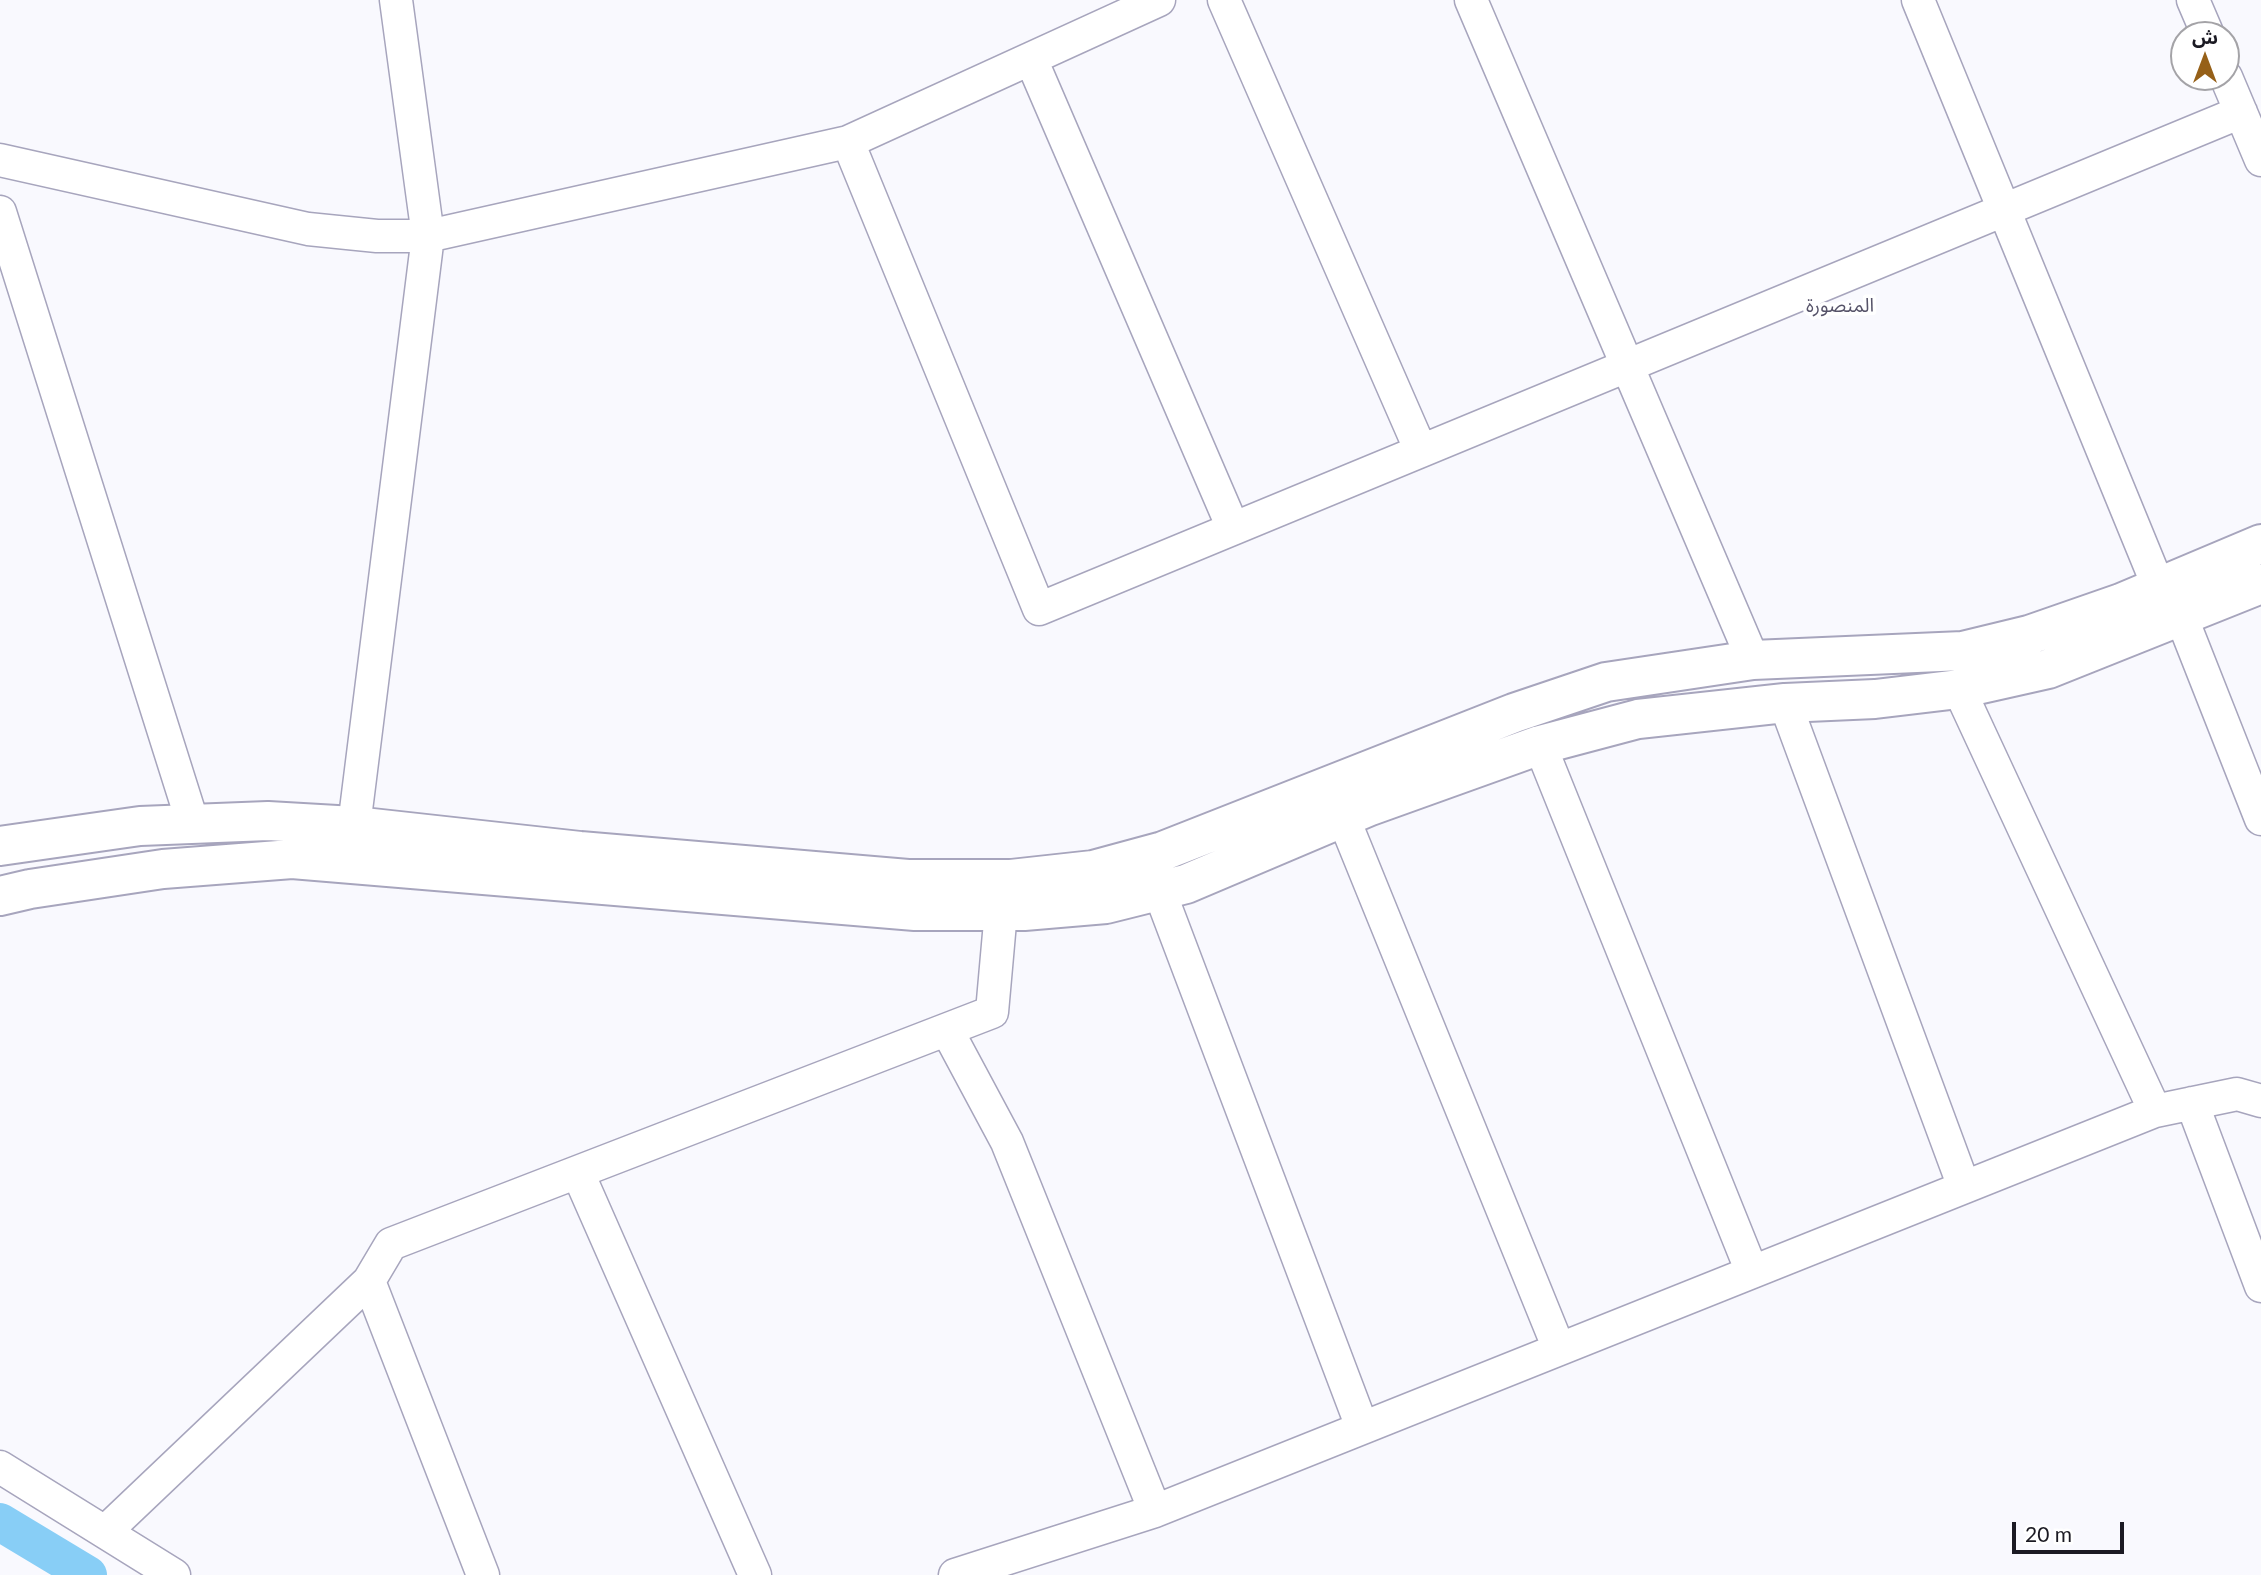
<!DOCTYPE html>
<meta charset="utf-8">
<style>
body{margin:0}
#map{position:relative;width:2261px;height:1575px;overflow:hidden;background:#f9f9fe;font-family:Lato,"Noto Sans Arabic",sans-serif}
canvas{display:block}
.north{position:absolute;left:2170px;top:21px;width:70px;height:70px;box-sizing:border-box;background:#fff;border:2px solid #a4a3a7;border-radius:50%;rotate:0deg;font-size:19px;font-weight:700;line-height:28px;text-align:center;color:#1b1a23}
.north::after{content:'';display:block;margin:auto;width:24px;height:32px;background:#966018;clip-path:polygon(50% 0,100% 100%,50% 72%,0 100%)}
.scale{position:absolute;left:2012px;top:1522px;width:112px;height:32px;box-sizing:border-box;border:4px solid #1b1a23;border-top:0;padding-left:9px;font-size:21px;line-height:24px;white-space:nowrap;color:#1b1a23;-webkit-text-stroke:5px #fff;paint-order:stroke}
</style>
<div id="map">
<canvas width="2261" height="1575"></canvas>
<div class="north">ش</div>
<div class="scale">20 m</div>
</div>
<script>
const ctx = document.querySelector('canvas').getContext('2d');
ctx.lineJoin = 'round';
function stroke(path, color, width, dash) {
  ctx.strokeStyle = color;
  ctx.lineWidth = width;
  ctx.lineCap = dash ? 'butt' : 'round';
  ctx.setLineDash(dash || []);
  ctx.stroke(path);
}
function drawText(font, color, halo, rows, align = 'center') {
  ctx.font = font + ' Lato,"Noto Sans Arabic",sans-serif';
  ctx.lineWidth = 7;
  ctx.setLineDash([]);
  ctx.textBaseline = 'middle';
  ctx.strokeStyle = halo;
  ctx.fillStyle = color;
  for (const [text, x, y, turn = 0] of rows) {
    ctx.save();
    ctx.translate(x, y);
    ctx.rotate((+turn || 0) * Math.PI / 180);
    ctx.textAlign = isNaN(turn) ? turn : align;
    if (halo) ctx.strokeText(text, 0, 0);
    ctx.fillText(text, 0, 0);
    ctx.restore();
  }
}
stroke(new Path2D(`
 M0 1522 88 1575`), '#88cef6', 38);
const street = new Path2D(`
 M396 0 428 236 848 142 1159 0
 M1224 0 1421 451
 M1471 0 1753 660
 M1918 0 2159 588
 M2193 0 2208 35
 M1031 59 1233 528
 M2226 77 2261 160
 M848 142 1039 609 2241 112
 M0 160 308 229 377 236H428L354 826
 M0 212 193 824
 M2181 616 2261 819
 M1959 689 2155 1111
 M1785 703 1964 1187
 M1540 745 1752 1272
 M1343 817 1559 1349
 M1159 890 1362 1427
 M947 1030 1007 1142 1155 1511 2155 1111 2237 1094 2261 1101
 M2192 1103 2261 1286
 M578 1173 755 1575
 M0 1467 174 1575
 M106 1531 369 1281
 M483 1575 369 1281 391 1244 992 1012 1001 911
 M955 1575 1155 1511`);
const secondary = new Path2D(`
 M0 846 140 826 268 821 354 826 580 851 908 879H1011L1093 870 1163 851 1514 713 1606 682 1753 660 1963 651 2029 635 2121 603 2261 544
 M0 896 30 889 163 869 292 859 915 911H1024L1106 904 1186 884 1370 806 1540 745 1638 719 1785 703 1875 699 1959 689 2048 669 2261 584`);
stroke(street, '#a7a5bd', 35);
stroke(secondary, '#a7a5bd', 42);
stroke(street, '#fff', 32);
stroke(secondary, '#fff', 38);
drawText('19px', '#565369', '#fff', [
 ["المنصورة",1840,306]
]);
</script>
